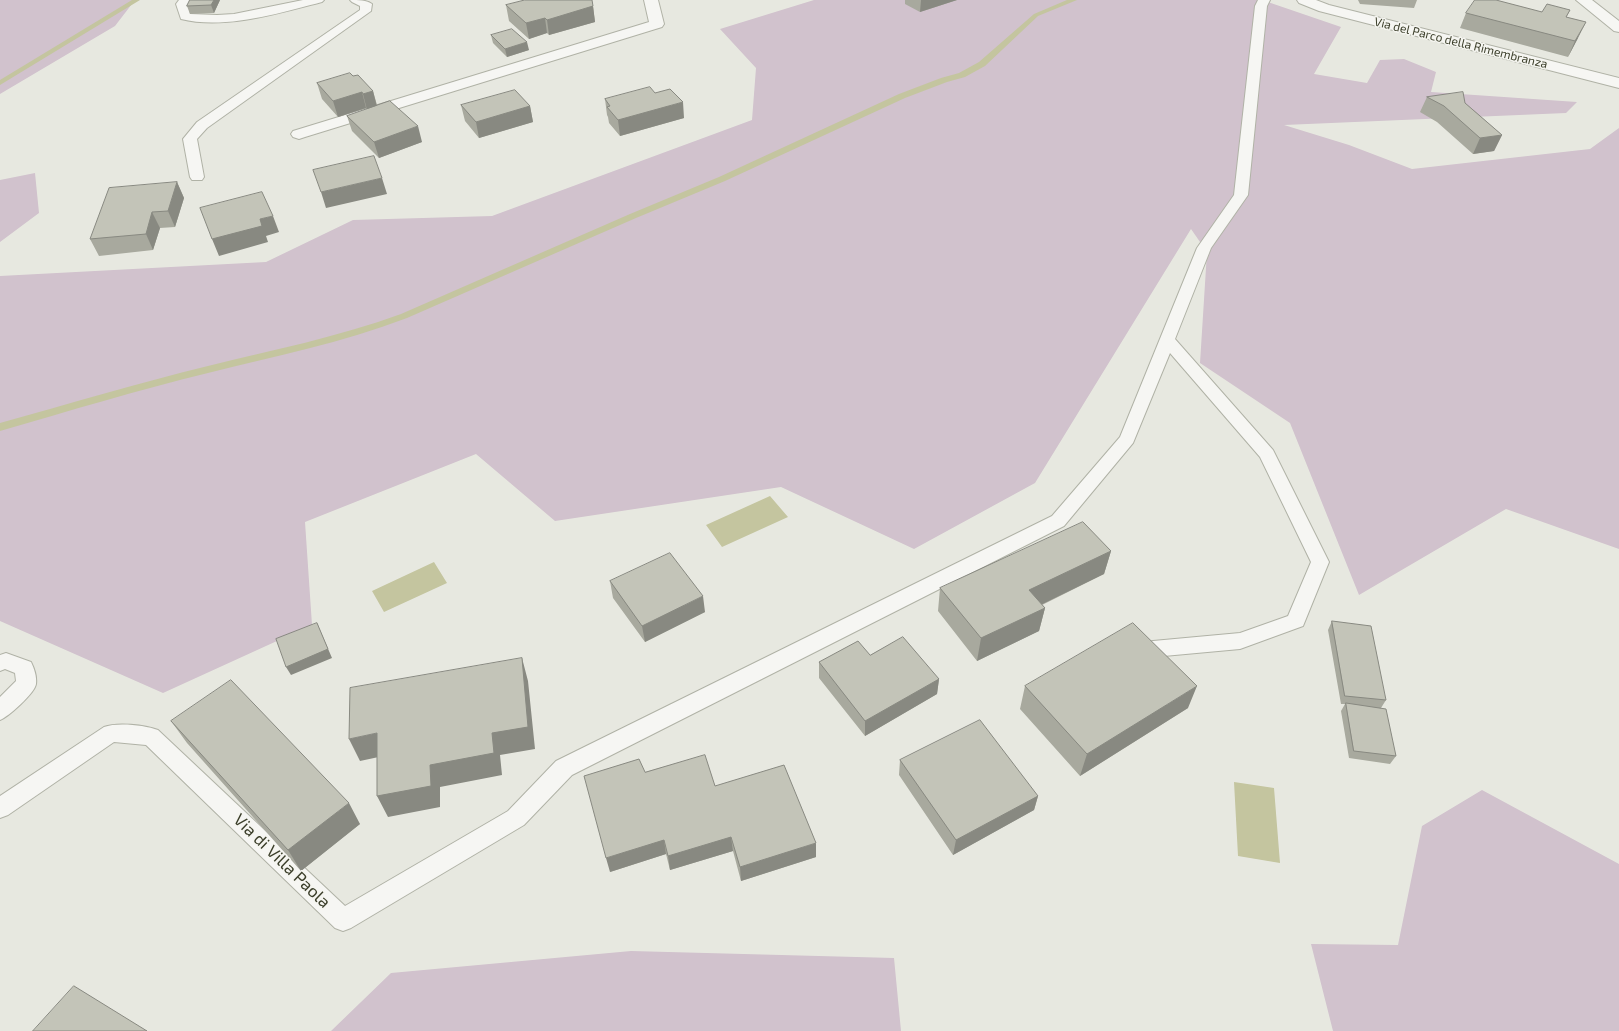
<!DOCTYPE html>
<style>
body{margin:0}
canvas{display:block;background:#e7e8e0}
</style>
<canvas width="1619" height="1031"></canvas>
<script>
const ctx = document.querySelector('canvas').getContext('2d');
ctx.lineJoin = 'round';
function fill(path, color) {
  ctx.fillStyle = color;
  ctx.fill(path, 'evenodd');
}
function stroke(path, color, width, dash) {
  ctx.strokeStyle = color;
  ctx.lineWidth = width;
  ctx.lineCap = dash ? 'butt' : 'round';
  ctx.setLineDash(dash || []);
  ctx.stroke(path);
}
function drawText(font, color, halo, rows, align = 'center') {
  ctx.font = font + ' "Exo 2",sans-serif';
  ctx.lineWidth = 3;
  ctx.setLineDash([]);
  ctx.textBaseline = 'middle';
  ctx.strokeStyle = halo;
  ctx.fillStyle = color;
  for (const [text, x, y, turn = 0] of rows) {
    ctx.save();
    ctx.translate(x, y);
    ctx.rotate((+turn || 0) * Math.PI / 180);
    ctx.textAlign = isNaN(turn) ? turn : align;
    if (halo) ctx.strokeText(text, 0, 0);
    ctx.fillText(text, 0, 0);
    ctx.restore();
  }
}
fill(new Path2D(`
 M0 0H135L115 26 0 94Z
 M814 0H1262L1341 27 1314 74 1367 83 1380 60 1404 59 1436 72 1431 92 1577 102 1566 113 1284 125 1349 145 1412 169 1590 149 1619 128V549L1506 509 1359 595 1290 423 1200 363 1207 252 1191 229 1035 483 914 549 781 487 555 521 476 454 305 522 312 625 163 693 0 621V276L266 262 353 220 492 216 752 120 756 68 720 29Z
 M35 173 39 213 0 242V180Z
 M1482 790 1619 864V1031H1333L1311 944 1398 945 1422 826Z
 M631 951 894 958 901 1031H331L391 973Z`), '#d1c2cd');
fill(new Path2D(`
 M770 496 788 517 722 547 706 525Z
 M434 562 447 583 384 612 372 591Z
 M1234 782 1274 788 1280 863 1238 856Z`), '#c4c59f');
fill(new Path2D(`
 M132 0H140L0 85V80Z
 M1067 0H1077L1038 16 985 66 965 77 947 82 905 98 725 181 636 218 407 318C342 343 275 356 208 373 138 390 69 411 0 431V423C69 404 138 383 208 366 273 350 338 337 401 314L630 214 719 177 899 94 941 78 959 73 979 62 1034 14Z`), '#c4c59f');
const lane = new Path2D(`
 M179 0H191L188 4 190 14 217 15 234 14 303 0H324L322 2C280 13 224 30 181 19L176 4Z
 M350 0C358 0 367 0 372 4L371 11 207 128 197 139 204 177 202 180H192L190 177 183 139 197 122 360 10V6L352 2Z
 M1258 0H1270L1267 6 1248 195 1211 248 1175 339 1273 450 1329 562 1303 626 1240 649 1153 657 1146 655 1143 649 1146 643 1153 641 1240 633 1288 616 1311 562 1260 457 1170 353 1133 443 1064 526 572 775 524 825 351 928 343 931 335 928 146 745 114 742 8 815 0 818V796L104 727C117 722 145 725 158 730L345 906 508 811 556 761 1052 516 1120 437 1197 248 1234 195 1255 6Z
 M6 653 31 662C34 668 37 677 36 684 35 693 8 717 0 720V697L16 681 15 673 5 669 0 671V655Z`);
const street = new Path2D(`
 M644 0H658L664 24 662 27 305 137 299 139 293 137 291 134 293 131 649 22Z
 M1297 0H1316L1329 5 1619 78V88L1319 11 1299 3Z
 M1576 0H1592L1619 21V32L1614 31Z`);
stroke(lane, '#b0b2a6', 2);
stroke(street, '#b0b2a6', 2);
fill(lane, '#f6f6f3');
fill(street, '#f6f6f3');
fill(new Path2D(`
 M190 0H220L214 13 190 14 187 6Z
 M905 0H957L920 12 905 4Z
 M1358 0H1417L1414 8 1360 4Z
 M506 5 593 6 595 22 549 35 547 33 529 39 509 21Z
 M1570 10 1566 18 1578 38 1568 57 1460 28 1466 13 1542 12Z
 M491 35 529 50 507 57 493 43Z
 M353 76 373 91 377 105 422 142 379 158 352 131 347 116 367 109 366 108 338 117 322 99 317 83Z
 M655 93 684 118 620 136 609 123 608 117 607 115 605 99Z
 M1427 97 1465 103 1502 135 1494 151 1473 154 1437 122 1420 112Z
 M461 105 530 106 533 122 479 138 465 121Z
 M177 182 184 198 175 227 160 228 153 250 99 256 90 239Z
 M1111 551 1104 574 1042 605 1045 608 1039 631 977 661 938 611 940 588Z
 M610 581 705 612 645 642 613 598Z
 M1332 621 1386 700 1381 708 1396 756 1390 764 1349 758 1341 711 1345 704H1341L1328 630Z
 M870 655 939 679 937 694 865 736 819 678V662Z
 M1025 686 1188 708 1080 776 1020 709Z
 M171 721 360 824 301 871 187 743Z
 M900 760 1038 796 1034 810 953 855 899 775Z
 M645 772 715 786 816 857 741 881 733 851 670 870 666 854 610 872Z`), '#a8a99e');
fill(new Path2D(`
 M214 0H220L214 13 211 5Z
 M921 0H957L920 12Z
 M593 6 595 22 549 35 547 20Z
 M545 18 547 33 529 39 526 23Z
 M1586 22 1578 38 1568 57 1575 41Z
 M527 42 529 50 507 57 505 49Z
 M373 91 377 107 367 110 363 94Z
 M362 92 366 108 338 117 333 101Z
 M683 102 684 118 620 136 618 120Z
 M530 106 533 122 479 138 476 122Z
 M418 126 422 142 379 158 374 142Z
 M1502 135 1494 151 1473 154 1480 138Z
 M382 178 387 194 326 208 321 192Z
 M177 182 184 198 175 227 168 211Z
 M152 212 160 228 153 250 146 234Z
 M273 216 279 232 266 236 268 242 219 256 212 239 260 219Z
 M1111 551 1104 574 1024 613 1029 590Z
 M703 596 705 612 645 642 642 626Z
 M1045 608 1039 631 977 661 981 638Z
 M317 623 332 658 291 675 286 667Z
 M522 658 528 681 535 749 500 755 502 775 440 787V807L388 817 377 796 430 765Z
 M939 679 937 694 865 736V721Z
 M1197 686 1188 708 1080 776 1087 754Z
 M377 733 388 755 360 761 349 739Z
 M1038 796 1034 810 953 855 956 840Z
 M349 803 360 824 301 871 288 850Z
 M731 837 733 851 670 870 668 856Z
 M664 840 666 854 610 872 606 858Z
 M816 843V857L741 881 740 867Z`), '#888981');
const building = new Path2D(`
 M190 0H214L211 5 187 6Z
 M525 0H592L593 6 547 20 545 18 526 23 506 5Z
 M1475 0H1496L1542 12 1547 4 1570 10 1566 17 1586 22 1575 41 1466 13Z
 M512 29 527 42 505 49 491 35Z
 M350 73 353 76 358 75 373 91 363 94 362 92 333 101 317 83Z
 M650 87 655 93 670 89 683 102 618 120 607 107 610 106 605 99Z
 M515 90 530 106 476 122 461 105Z
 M1463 92 1465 103 1502 135 1480 138 1444 106 1427 97Z
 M390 101 418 126 374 142 347 116Z
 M374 156 382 178 321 192 313 170Z
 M177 182 168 211 152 212 146 234 90 239 109 188Z
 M262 192 273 216 260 219 262 226 212 239 200 208Z
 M1083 522 1111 551 1029 590 1045 608 981 638 940 588Z
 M670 553 703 596 642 626 610 581Z
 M1332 621 1371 626 1386 700 1345 696Z
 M317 623 328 649 286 667 276 639Z
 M1133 623 1197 686 1087 754 1025 686Z
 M903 637 939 679 865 721 819 662 858 641 870 655Z
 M522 658 528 727 492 733 494 753 430 765 431 786 377 796V733L349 739 350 688Z
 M231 680 349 803 288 850 171 721Z
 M1346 703 1386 709 1396 756 1354 751Z
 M980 720 1038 796 956 840 900 760Z
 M705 755 715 786 784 765 816 843 740 867 731 837 668 856 664 840 606 858 584 776 639 759 645 772Z
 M74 986 147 1031H33Z`);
fill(building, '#c3c4b8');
stroke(building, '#888981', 1);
drawText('12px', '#3b3e2a', '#f5f5f0', [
 ["Via del Parco della Rimembranza",1461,43,14]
]);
drawText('17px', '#3b3e2a', '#f5f5f0', [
 ["Via di Villa Paola",282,861,44]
]);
</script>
